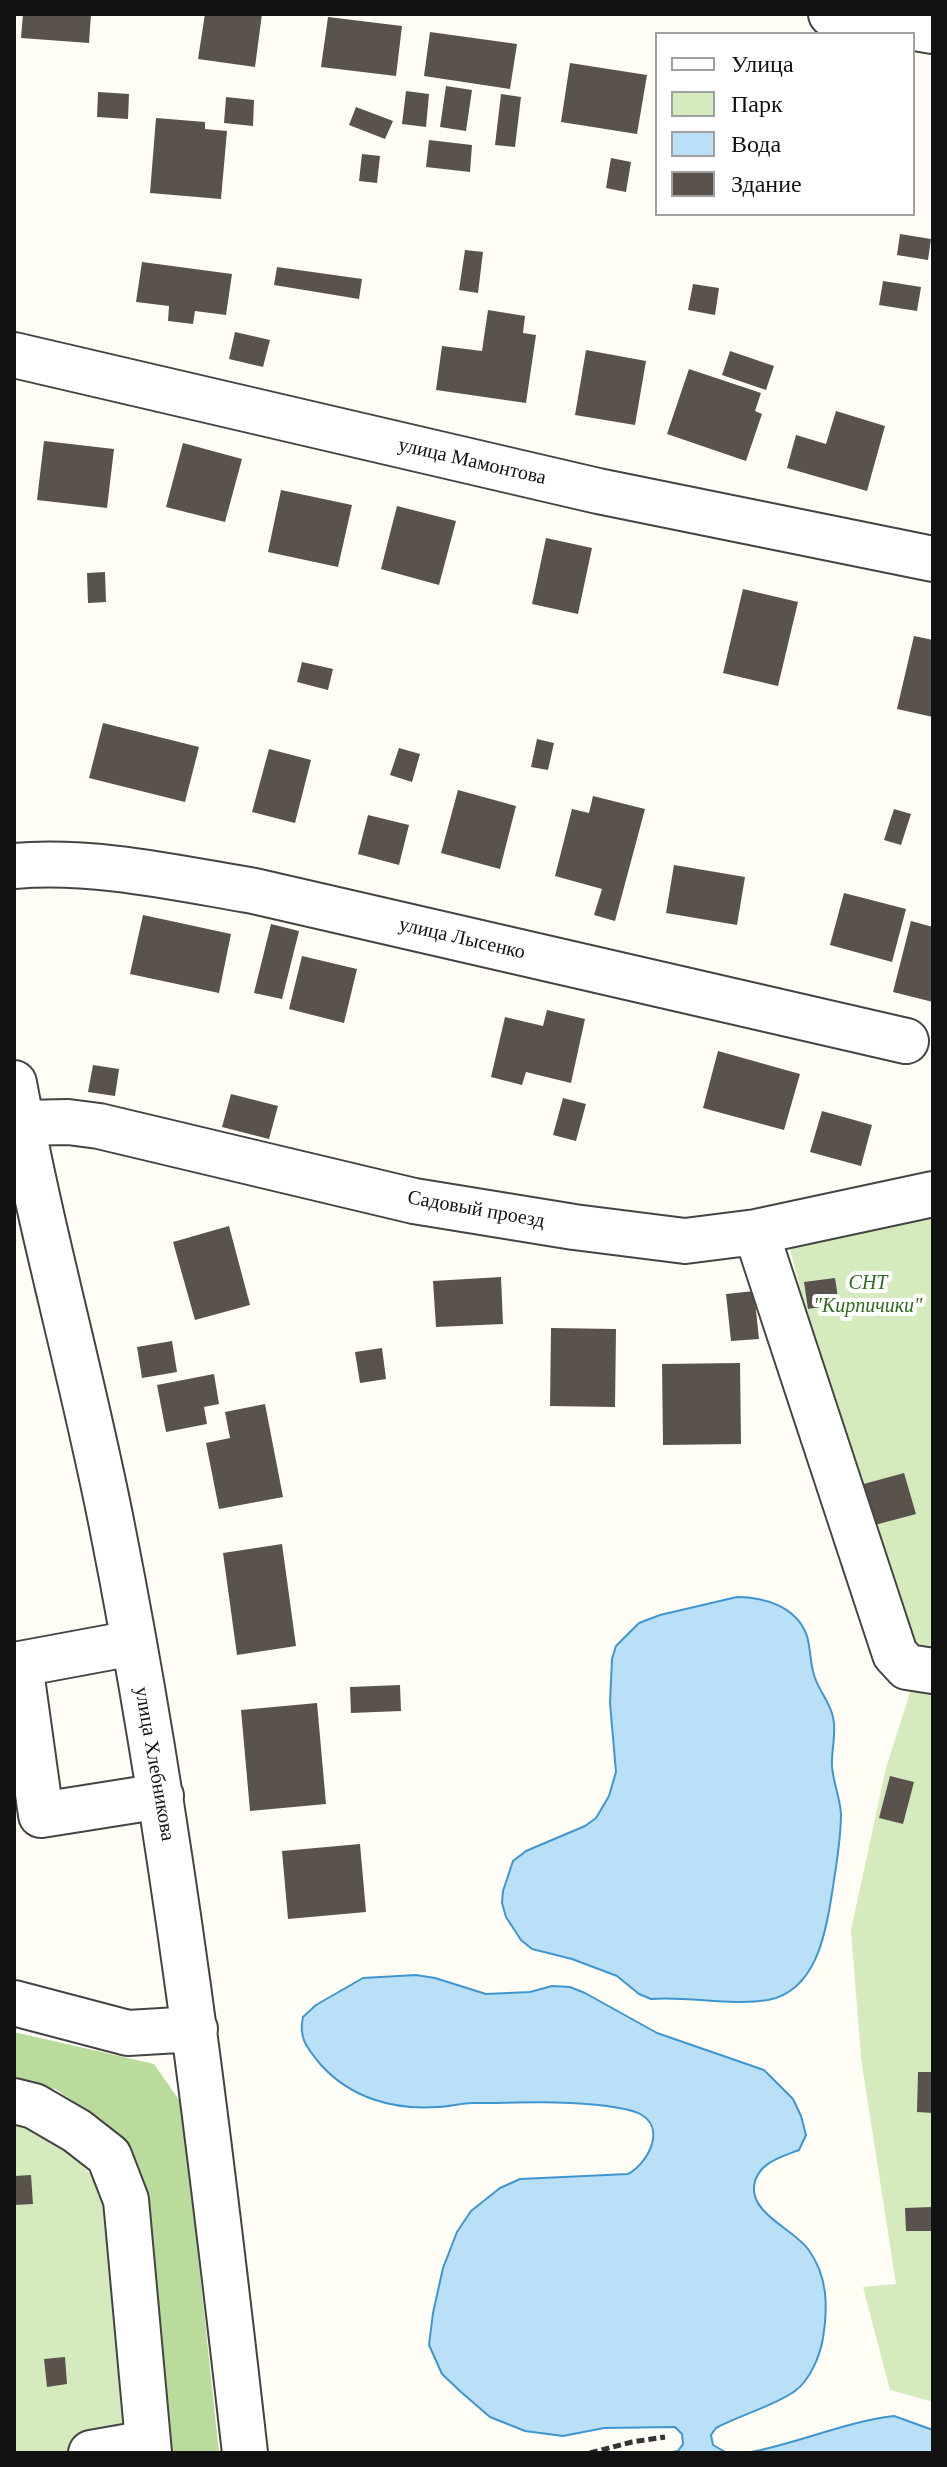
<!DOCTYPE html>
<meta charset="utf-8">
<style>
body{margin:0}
#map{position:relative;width:947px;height:2467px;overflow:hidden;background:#fffdf5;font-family:Georgia,serif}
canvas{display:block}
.frame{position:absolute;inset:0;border:16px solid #111;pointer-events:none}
.legend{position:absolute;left:655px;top:32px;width:260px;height:184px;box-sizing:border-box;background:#fff;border:2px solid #a0a0a0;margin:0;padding:10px 14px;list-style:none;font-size:24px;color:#111}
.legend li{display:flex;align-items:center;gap:16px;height:40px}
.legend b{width:40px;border:2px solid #a0a0a0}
</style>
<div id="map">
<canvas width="947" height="2467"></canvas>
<div class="frame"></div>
<ul class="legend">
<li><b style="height:10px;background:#fff"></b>Улица</li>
<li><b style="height:22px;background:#d5ebbd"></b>Парк</li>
<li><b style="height:22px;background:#b9e0f7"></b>Вода</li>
<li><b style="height:22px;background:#5a524d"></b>Здание</li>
</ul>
</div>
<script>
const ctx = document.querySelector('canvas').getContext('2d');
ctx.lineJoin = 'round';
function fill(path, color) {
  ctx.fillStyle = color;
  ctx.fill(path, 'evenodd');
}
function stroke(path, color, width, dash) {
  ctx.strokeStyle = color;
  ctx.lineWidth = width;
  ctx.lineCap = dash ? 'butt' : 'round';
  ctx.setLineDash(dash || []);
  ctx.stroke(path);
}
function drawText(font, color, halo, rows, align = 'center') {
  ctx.font = font + ' Georgia,serif';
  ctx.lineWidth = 8;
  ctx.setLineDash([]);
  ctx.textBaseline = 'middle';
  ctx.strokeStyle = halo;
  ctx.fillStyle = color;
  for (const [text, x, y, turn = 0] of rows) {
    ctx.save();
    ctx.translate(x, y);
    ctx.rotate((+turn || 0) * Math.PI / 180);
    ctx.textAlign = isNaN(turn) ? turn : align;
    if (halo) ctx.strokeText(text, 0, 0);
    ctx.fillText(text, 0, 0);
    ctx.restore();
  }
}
fill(new Path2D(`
 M933 1209V2402L890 2390 863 2287 896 2284 861 2058 851 1930 886 1768 913 1683 851 1485 789 1245Z
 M14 2120 27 2125 73 2156 97 2181 119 2228 135 2432 114 2453H14Z`), '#d5ebbd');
fill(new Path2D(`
 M14 2032 154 2064 182 2104 219 2453H162L131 2168 106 2123 55 2089 14 2084Z`), '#b9dc9c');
const water = new Path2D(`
 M737 1597C765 1597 797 1607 807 1636 811 1650 810 1665 815 1678 820 1692 830 1703 833 1717 837 1733 831 1750 832 1766 833 1782 840 1797 841 1814 841 1840 836 1867 832 1893 826 1933 816 1991 768 2000 730 2006 690 1996 651 1999L639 1994 617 1976 572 1959 532 1949 521 1940 506 1917 502 1903 503 1891 513 1861 526 1851 585 1826 596 1818 609 1796 616 1772 610 1703 612 1659 616 1646 639 1623 660 1615Z
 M416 1975 435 1978 486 1994 530 1992 552 1986 570 1987 585 1993 657 2033 764 2070 793 2099 801 2116 806 2135 799 2150C781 2157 757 2163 754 2186 751 2214 793 2229 808 2249 828 2276 828 2307 823 2338 820 2356 810 2380 795 2391 776 2405 738 2416 716 2428L711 2435 713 2445 727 2453H666L678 2451 683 2444 682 2434 675 2427 604 2428 563 2436 525 2431 490 2417 461 2392 442 2374 429 2345 433 2313 443 2268 457 2232 471 2211 500 2188 520 2179 628 2174C647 2164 666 2130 642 2115 633 2109 618 2108 607 2106 563 2100 517 2103 473 2103 461 2103 449 2107 437 2107 393 2110 351 2098 321 2065 308 2049 298 2039 303 2017L316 2005 363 1978Z
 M894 2416 933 2430V2453H746C797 2444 843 2422 894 2416Z`);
fill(water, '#b9e0f7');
stroke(water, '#3f96cf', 2);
fill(new Path2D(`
 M23 14H91L89 43 21 38Z
 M205 14H262L255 67 198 59Z
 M328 17 402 26 396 76 321 67Z
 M430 32 517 44 510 89 424 76Z
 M570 63 647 75 637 134 561 122Z
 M446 86 472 90 466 131 440 127Z
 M406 91 429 94 426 127 402 124Z
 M98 92 129 94 128 119 97 117Z
 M501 94 521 97 515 147 495 145Z
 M226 97 254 100 253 126 224 123Z
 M356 107 393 121 385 139 349 125Z
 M156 118 205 122V129L227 131 221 199 150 193Z
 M429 140 472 145 470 172 426 167Z
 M362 154 380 156 377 183 359 181Z
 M611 158 631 162 626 192 606 188Z
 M900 234 931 239 928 260 897 255Z
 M465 250 483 252 478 293 459 290Z
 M142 262 232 274 226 315 195 311 193 324 168 321 169 306 136 302Z
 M277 267 362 279 359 299 274 285Z
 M883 281 921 287 917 311 879 305Z
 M693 284 719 288 715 315 688 310Z
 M488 310 525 316 523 333 536 335 526 403 436 390 442 346 482 351Z
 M235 332 270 340 263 367 229 359Z
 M586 350 646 361 635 425 575 415Z
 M730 351 774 366 766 390 722 375Z
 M689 369 761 393 755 411 762 414 746 461 667 434Z
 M836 411 885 426 867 491 787 468 796 435 826 444Z
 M44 441 114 449 107 508 37 500Z
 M183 443 242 459 225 522 166 507Z
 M281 490 352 505 338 567 268 552Z
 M397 506 456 521 439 585 381 569Z
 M546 538 592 548 578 614 532 604Z
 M105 572 106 602 88 603 87 573Z
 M743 589 798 602 778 686 723 673Z
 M914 636 933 640V717L897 709Z
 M302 662 333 669 328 690 297 682Z
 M103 723 199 747 185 802 89 778Z
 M537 739 554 743 548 770 531 767Z
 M399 748 420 754 412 782 390 775Z
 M269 749 311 760 295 823 252 812Z
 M458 790 516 806 500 869 441 853Z
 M593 796 645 809 615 921 594 915 602 889 555 876 572 809 589 813Z
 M894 809 911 814 901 845 884 840Z
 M368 815 409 825 399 865 358 854Z
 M674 865 745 877 737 925 666 913Z
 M844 893 906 909 892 962 830 945Z
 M143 915 231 934 219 993 130 974Z
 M911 921 933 927V1002L893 992Z
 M271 924 299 931 282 999 254 993Z
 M302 956 357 969 344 1023 289 1009Z
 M547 1010 585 1019 571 1083 526 1072 522 1085 491 1077 505 1017 543 1026Z
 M718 1051 800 1074 784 1130 703 1108Z
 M93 1065 119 1069 115 1096 88 1092Z
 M231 1094 278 1106 269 1139 222 1127Z
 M563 1098 586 1104 576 1141 553 1135Z
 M822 1111 872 1125 861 1166 810 1152Z
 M229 1226 250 1305 195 1320 173 1242Z
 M501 1277 503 1324 436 1327 433 1281Z
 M835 1278 839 1304 808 1309 804 1282Z
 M754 1291 759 1339 731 1341 726 1294Z
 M551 1328 616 1329 615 1407 550 1406Z
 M172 1341 177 1372 142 1378 137 1347Z
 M382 1348 386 1379 360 1383 355 1352Z
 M740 1363 741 1444 663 1445 662 1364Z
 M214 1374 219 1404 204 1407 207 1424 166 1432 157 1385Z
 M265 1404 283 1497 219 1509 206 1443 230 1438 225 1412Z
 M904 1473 916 1514 871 1526 860 1485Z
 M282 1544 296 1646 237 1655 223 1553Z
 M400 1685 401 1711 351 1713 350 1687Z
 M317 1703 326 1804 250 1811 241 1710Z
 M890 1776 914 1782 903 1824 879 1818Z
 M360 1844 366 1912 288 1919 282 1851Z
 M918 2072H933V2113L917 2112Z
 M31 2175 33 2204 14 2205V2176Z
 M931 2207V2231H906L905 2208Z
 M65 2357 67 2384 47 2387 44 2359Z`), '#5a524d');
const minor = new Path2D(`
 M831 14 933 31
 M14 355 598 491 933 559
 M14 866C93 859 177 878 254 891L906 1041
 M14 1083C41 1232 83 1378 112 1526 173 1833 210 2143 245 2453
 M21 1123 68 1122 99 1126 414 1201 574 1227 685 1241 756 1232 933 1194
 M756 1232 895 1654 907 1667 933 1671
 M133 1643 20 1664 41 1815 161 1796
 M14 2003 128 2033 195 2029
 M14 2101 34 2106 77 2131 109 2156 126 2200 149 2453
 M91 2453 148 2443`);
stroke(minor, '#444', 48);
stroke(new Path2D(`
 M590 2453 632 2442 665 2437`), '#333', 5, [8, 4]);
stroke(minor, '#fff', 44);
drawText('20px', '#111', '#fff', [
 ["улица Мамонтова",472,462,13],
 ["улица Лысенко",462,939,13],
 ["Садовый проезд",476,1210,10],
 ["улица Хлебникова",154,1764,80]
]);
drawText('italic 20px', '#2f6b1f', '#fff', [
 ["СНТ",868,1284],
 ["\"Кирпичики\"",868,1307]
]);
</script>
